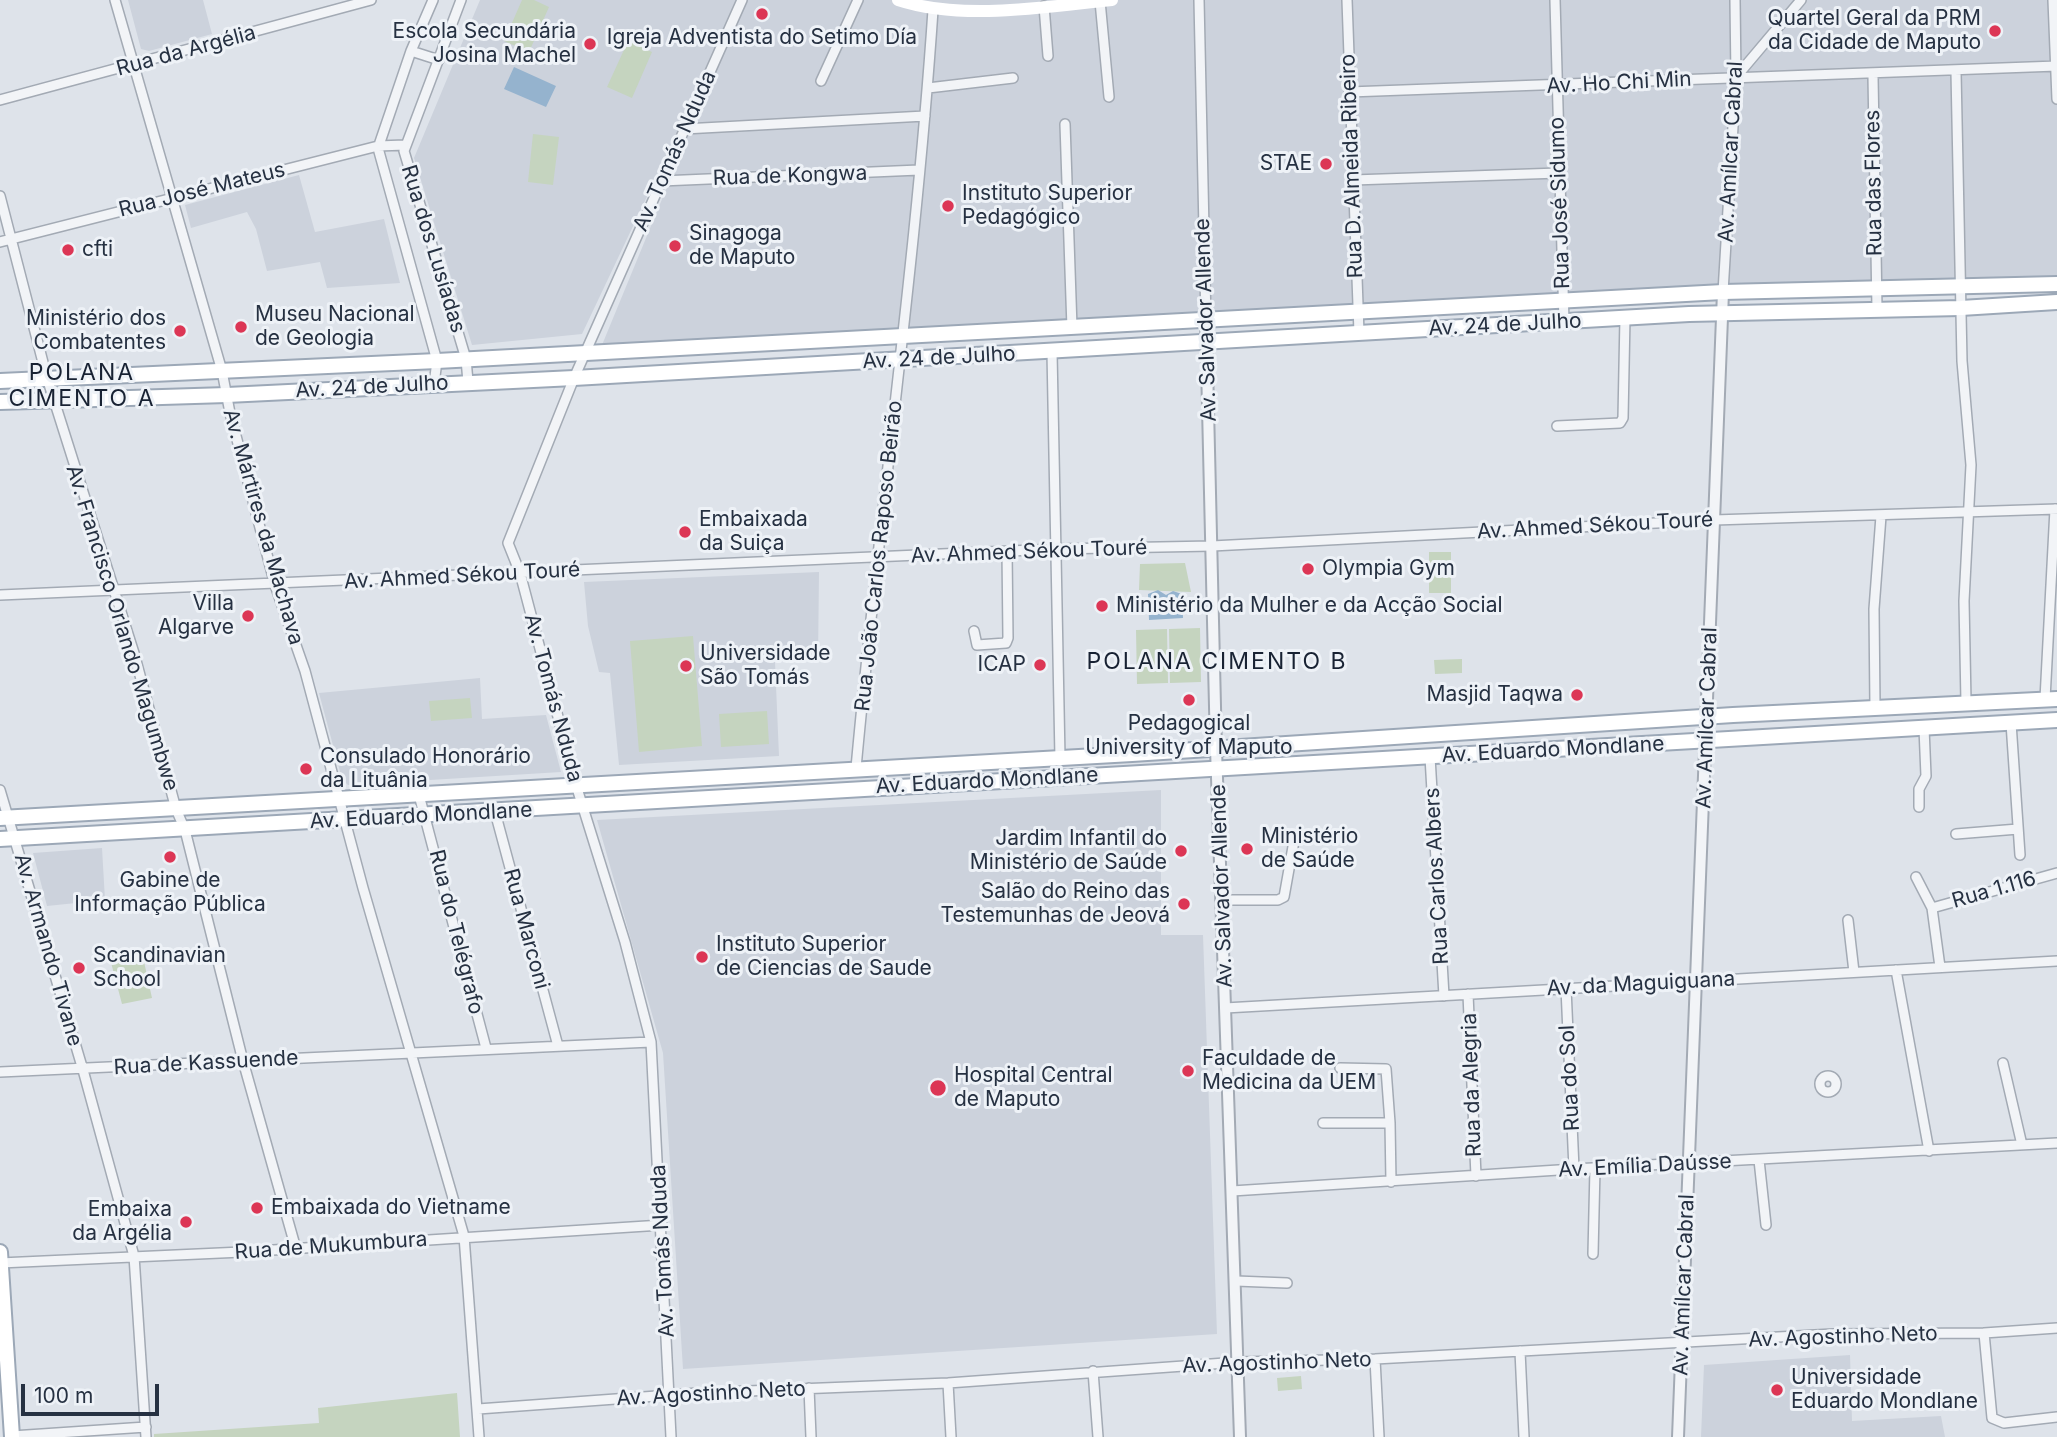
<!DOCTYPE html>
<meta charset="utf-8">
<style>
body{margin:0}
#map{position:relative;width:2057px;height:1437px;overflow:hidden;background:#dee3ea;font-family:Inter,sans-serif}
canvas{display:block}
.scale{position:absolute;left:21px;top:1384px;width:138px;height:32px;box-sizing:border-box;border:4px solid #263142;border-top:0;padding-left:9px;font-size:21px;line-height:24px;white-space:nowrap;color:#263142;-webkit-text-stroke:5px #eef2f7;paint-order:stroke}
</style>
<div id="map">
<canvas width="2057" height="1437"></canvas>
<div class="scale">100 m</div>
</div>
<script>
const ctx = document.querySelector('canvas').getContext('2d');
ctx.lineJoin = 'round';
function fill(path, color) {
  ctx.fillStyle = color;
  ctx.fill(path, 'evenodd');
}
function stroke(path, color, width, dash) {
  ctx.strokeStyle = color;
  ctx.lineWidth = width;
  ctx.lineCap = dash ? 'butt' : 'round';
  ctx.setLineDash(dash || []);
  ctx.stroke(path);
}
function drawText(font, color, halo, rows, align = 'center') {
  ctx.font = font + ' Inter,sans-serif';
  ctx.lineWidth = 6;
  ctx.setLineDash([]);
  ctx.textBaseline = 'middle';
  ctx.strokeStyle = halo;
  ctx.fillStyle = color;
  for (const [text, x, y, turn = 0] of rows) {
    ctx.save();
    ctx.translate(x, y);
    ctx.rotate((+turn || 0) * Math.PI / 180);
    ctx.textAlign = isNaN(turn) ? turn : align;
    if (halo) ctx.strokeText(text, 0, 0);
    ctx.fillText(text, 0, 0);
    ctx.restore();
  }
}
fill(new Path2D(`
 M128 0H203L212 34 149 51 141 49Z
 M480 0H740L582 334 472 345 414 158Z
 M744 0H2057V285L602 345Z
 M299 175 315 232 384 219 400 283 327 288 320 262 267 271 256 229 247 212 191 228 185 205Z
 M819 572 818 660 775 662 779 756 619 765 610 673 599 672 588 626 584 582Z
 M480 678 482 719 546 715 561 772 348 785 342 779 319 693Z
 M1161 790V935H1203L1217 1334 683 1369 663 1053 597 820Z
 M102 848 105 900 47 906 33 853Z
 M1850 1355 1852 1421 1941 1416 1945 1437H1701L1704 1365Z`), '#ccd2dc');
fill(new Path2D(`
 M522 0H534L549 7 529 52 504 41Z
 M628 41 652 52 632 98 607 87Z
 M533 134 559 137 553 185 528 182Z
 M1429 552H1451V593H1429Z
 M1185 563 1191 592 1139 590 1140 564Z
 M1200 628 1201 682 1170 683 1169 629Z
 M1167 629 1168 683 1137 684 1136 630Z
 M693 636 702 746 639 752 630 641Z
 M1462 659V673L1435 674 1434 660Z
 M470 698 472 718 431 721 429 701Z
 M767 711 769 744 721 747 719 714Z
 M141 948 152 998 122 1004 109 955Z
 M1301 1376 1302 1389 1278 1391 1277 1378Z
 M457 1393 460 1437H154V1434L319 1423 318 1408Z`), '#c5d4bf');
fill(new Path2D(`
 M514 67 556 86 546 107 504 89Z
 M1158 590 1166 595 1173 591 1182 594 1183 618 1149 620 1148 594Z`), '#95b3ce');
const minor = new Path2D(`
 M115 0 222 371 230 413 275 585 305 671 363 888 464 1236 479 1437
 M433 0 411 51 378 148 437 361 434 384
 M461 0 404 151 466 359 468 382
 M1199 0 1206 322
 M1347 0 1359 333
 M1555 0 1564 322
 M2053 0 2057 99
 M1100 1 1109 97
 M1044 6 1048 56
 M411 51 439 60
 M1956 72 1962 361 1971 465 1964 601 1966 702
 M1873 76 1877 309
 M1736 77 1801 0
 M821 81 858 0
 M928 88 1013 78
 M1349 92C1585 85 1821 76 2057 66
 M0 100 371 0
 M1065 124 1072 328
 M684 129 925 116
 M1353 180 1559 173
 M661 181 919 170
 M0 196 47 378 134 653 176 809 185 830 243 1061 296 1249
 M0 242 378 146 405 145
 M1723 292 1736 77 1735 0
 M1052 352 1060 758
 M1557 426 1620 423 1623 418 1625 317
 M0 595 1056 549 1212 546 1714 520 2057 509
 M974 631 977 645 1006 643 1008 638 1007 551
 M2045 699 2055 509
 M1875 707 1874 609 1881 516
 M2011 723 2020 855
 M1430 757 1444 996
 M856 768C879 515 916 263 933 10
 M0 790 83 1070 134 1256 146 1437
 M419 795 486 1048
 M1919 807V789L1926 776 1924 728
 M495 812 558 1046
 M1956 834 2018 829
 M1916 877 1932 908 1940 967
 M1222 900H1278L1284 897 1294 841
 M1932 908 2057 873
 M1848 920 1854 972
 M1896 970 1929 1151
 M1566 988 1574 1169
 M1468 994 1476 1176
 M1225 1008 2057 961
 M2003 1063 2022 1145
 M1340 1068 1386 1069 1390 1123
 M0 1072 651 1042
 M1820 1084a8 8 0 1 1 16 0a8 8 0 1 1-16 0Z
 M1323 1123H1390L1391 1182
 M1759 1160 1766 1225
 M1232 1191 1574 1169 2057 1143
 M1593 1254 1595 1168
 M0 1263 242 1252 662 1225
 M1236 1281 1287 1283
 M1984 1333 1992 1418 2004 1423 2057 1417
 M1520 1351 1524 1437
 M1375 1359 1379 1437
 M1093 1371 1098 1437
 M948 1383 951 1437
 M809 1388 811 1437
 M478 1409 698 1393 948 1383 1239 1362 1375 1359 1833 1334 1984 1333 2057 1328
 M12 1436 146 1427
 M671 1437 651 1042 625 942 576 785 520 573 508 543 574 378 742 0`);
const tertiary = new Path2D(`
 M1206 322 1216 749 1240 1437
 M1678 1437 1723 292`);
const primary = new Path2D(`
 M0 381 437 361 1723 292 2057 284
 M0 402 227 395 574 378 1689 314 1961 308 2057 302
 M0 818 1132 754 1733 715 2057 699
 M0 839 2057 720
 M0 1252 12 1437`);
stroke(minor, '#a3aab4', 12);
stroke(tertiary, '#a3aab4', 14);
stroke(primary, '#9ca8b7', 18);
stroke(minor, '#f2f4f7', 9);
stroke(tertiary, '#f2f4f7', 10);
stroke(new Path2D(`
 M898 0C962 21 1045 7 1112 0`), '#fff', 12);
stroke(primary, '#fff', 14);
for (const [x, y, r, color] of [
 [762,14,7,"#dc3655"],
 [1995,31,7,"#dc3655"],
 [590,44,7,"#dc3655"],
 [1326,164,7,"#dc3655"],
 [948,206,7,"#dc3655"],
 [675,246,7,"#dc3655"],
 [68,250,7,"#dc3655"],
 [241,327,7,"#dc3655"],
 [180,331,7,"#dc3655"],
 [685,532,7,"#dc3655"],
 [1308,569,7,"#dc3655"],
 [1102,606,7,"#dc3655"],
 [248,616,7,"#dc3655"],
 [1040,665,7,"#dc3655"],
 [686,666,7,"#dc3655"],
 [1577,695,7,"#dc3655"],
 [1189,700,7,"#dc3655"],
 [306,769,7,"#dc3655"],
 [1247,849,7,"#dc3655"],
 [1181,851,7,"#dc3655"],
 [170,857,7,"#dc3655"],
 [1184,904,7,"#dc3655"],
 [702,957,7,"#dc3655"],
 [79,968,7,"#dc3655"],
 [1188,1071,7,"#dc3655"],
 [938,1088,9,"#dc3655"],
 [257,1208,7,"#dc3655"],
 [186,1222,7,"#dc3655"],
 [1777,1390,7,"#dc3655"]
]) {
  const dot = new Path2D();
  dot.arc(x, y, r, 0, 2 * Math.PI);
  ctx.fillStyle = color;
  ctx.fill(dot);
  stroke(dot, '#eef2f7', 2.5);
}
drawText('21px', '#263142', '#eef2f7', [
 ["Quartel Geral da PRM",1981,19,"right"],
 ["da Cidade de Maputo",1981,43,"right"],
 ["Escola Secundária",576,32,"right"],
 ["Josina Machel",576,56,"right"],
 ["Igreja Adventista do Setimo Día",762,38,"center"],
 ["STAE",1312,164,"right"],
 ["Instituto Superior",962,194],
 ["Pedagógico",962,218],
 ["Sinagoga",689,234],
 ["de Maputo",689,258],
 ["cfti",82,250],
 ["Museu Nacional",255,315],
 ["de Geologia",255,339],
 ["Ministério dos",166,319,"right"],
 ["Combatentes",166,343,"right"],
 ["Embaixada",699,520],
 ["da Suiça",699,544],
 ["Olympia Gym",1322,569],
 ["Villa",234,604,"right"],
 ["Algarve",234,628,"right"],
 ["Ministério da Mulher e da Acção Social",1116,606],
 ["Universidade",700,654],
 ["São Tomás",700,678],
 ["ICAP",1026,665,"right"],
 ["Masjid Taqwa",1563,695,"right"],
 ["Pedagogical",1189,724,"center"],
 ["University of Maputo",1189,748,"center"],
 ["Consulado Honorário",320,757],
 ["da Lituânia",320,781],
 ["Ministério",1261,837],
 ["de Saúde",1261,861],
 ["Jardim Infantil do",1167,839,"right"],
 ["Ministério de Saúde",1167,863,"right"],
 ["Gabine de",170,881,"center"],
 ["Informação Pública",170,905,"center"],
 ["Salão do Reino das",1170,892,"right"],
 ["Testemunhas de Jeová",1170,916,"right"],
 ["Instituto Superior",716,945],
 ["de Ciencias de Saude",716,969],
 ["Scandinavian",93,956],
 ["School",93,980],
 ["Faculdade de",1202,1059],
 ["Medicina da UEM",1202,1083],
 ["Hospital Central",954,1076],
 ["de Maputo",954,1100],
 ["Embaixada do Vietname",271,1208],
 ["Embaixa",172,1210,"right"],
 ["da Argélia",172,1234,"right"],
 ["Universidade",1791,1378],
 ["Eduardo Mondlane",1791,1402]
], 'left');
drawText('21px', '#263142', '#eef2f7', [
 ["Rua da Argélia",186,51,-15],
 ["Av. Ho Chi Min",1619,83,-3],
 ["Av. Tomás Nduda",675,151,-66],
 ["Av. Amílcar Cabral",1731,152,-87],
 ["Rua D. Almeida Ribeiro",1352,166,-92],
 ["Rua de Kongwa",790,176,-2],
 ["Rua das Flores",1874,183,-91],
 ["Rua José Mateus",202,190,-14],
 ["Rua José Sidumo",1560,203,-92],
 ["Rua dos Lusíadas",433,249,73],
 ["Av. Salvador Allende",1206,320,-92],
 ["Av. 24 de Julho",1505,325,-3],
 ["Av. 24 de Julho",939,358,-3],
 ["Av. 24 de Julho",372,387,-3],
 ["Av. Ahmed Sékou Touré",1595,526,-3],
 ["Av. Mártires da Machava",263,527,74],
 ["Av. Ahmed Sékou Touré",1029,552,-2],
 ["Rua João Carlos Raposo Beirão",879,556,-84],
 ["Av. Ahmed Sékou Touré",462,576,-3],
 ["Av. Francisco Orlando Magumbwe",122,628,73],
 ["Av. Tomás Nduda",553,698,75],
 ["Av. Amílcar Cabral",1707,718,-88],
 ["Av. Eduardo Mondlane",1553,750,-3],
 ["Av. Eduardo Mondlane",987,781,-3],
 ["Av. Eduardo Mondlane",421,816,-3],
 ["Rua Carlos Albers",1437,876,-93],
 ["Av. Salvador Allende",1222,886,-92],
 ["Rua 1.116",1994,890,-16],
 ["Rua Marconi",526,929,75],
 ["Rua do Telégrafo",456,932,76],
 ["Av. Armando Tivane",48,950,74],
 ["Av. da Maguiguana",1641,984,-3],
 ["Rua de Kassuende",206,1063,-3],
 ["Rua do Sol",1570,1078,-93],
 ["Rua da Alegria",1472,1085,-92],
 ["Av. Emília Daússe",1645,1166,-3],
 ["Rua de Mukumbura",331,1246,-4],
 ["Av. Tomás Nduda",663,1251,-93],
 ["Av. Amílcar Cabral",1684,1285,-88],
 ["Av. Agostinho Neto",1843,1337,-2],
 ["Av. Agostinho Neto",1277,1363,-2],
 ["Av. Agostinho Neto",711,1394,-3]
]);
ctx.letterSpacing = '2px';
drawText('23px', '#182233', '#eef2f7', [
 ["POLANA",82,373],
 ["CIMENTO A",82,399],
 ["POLANA CIMENTO B",1217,662]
]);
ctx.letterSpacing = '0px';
</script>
